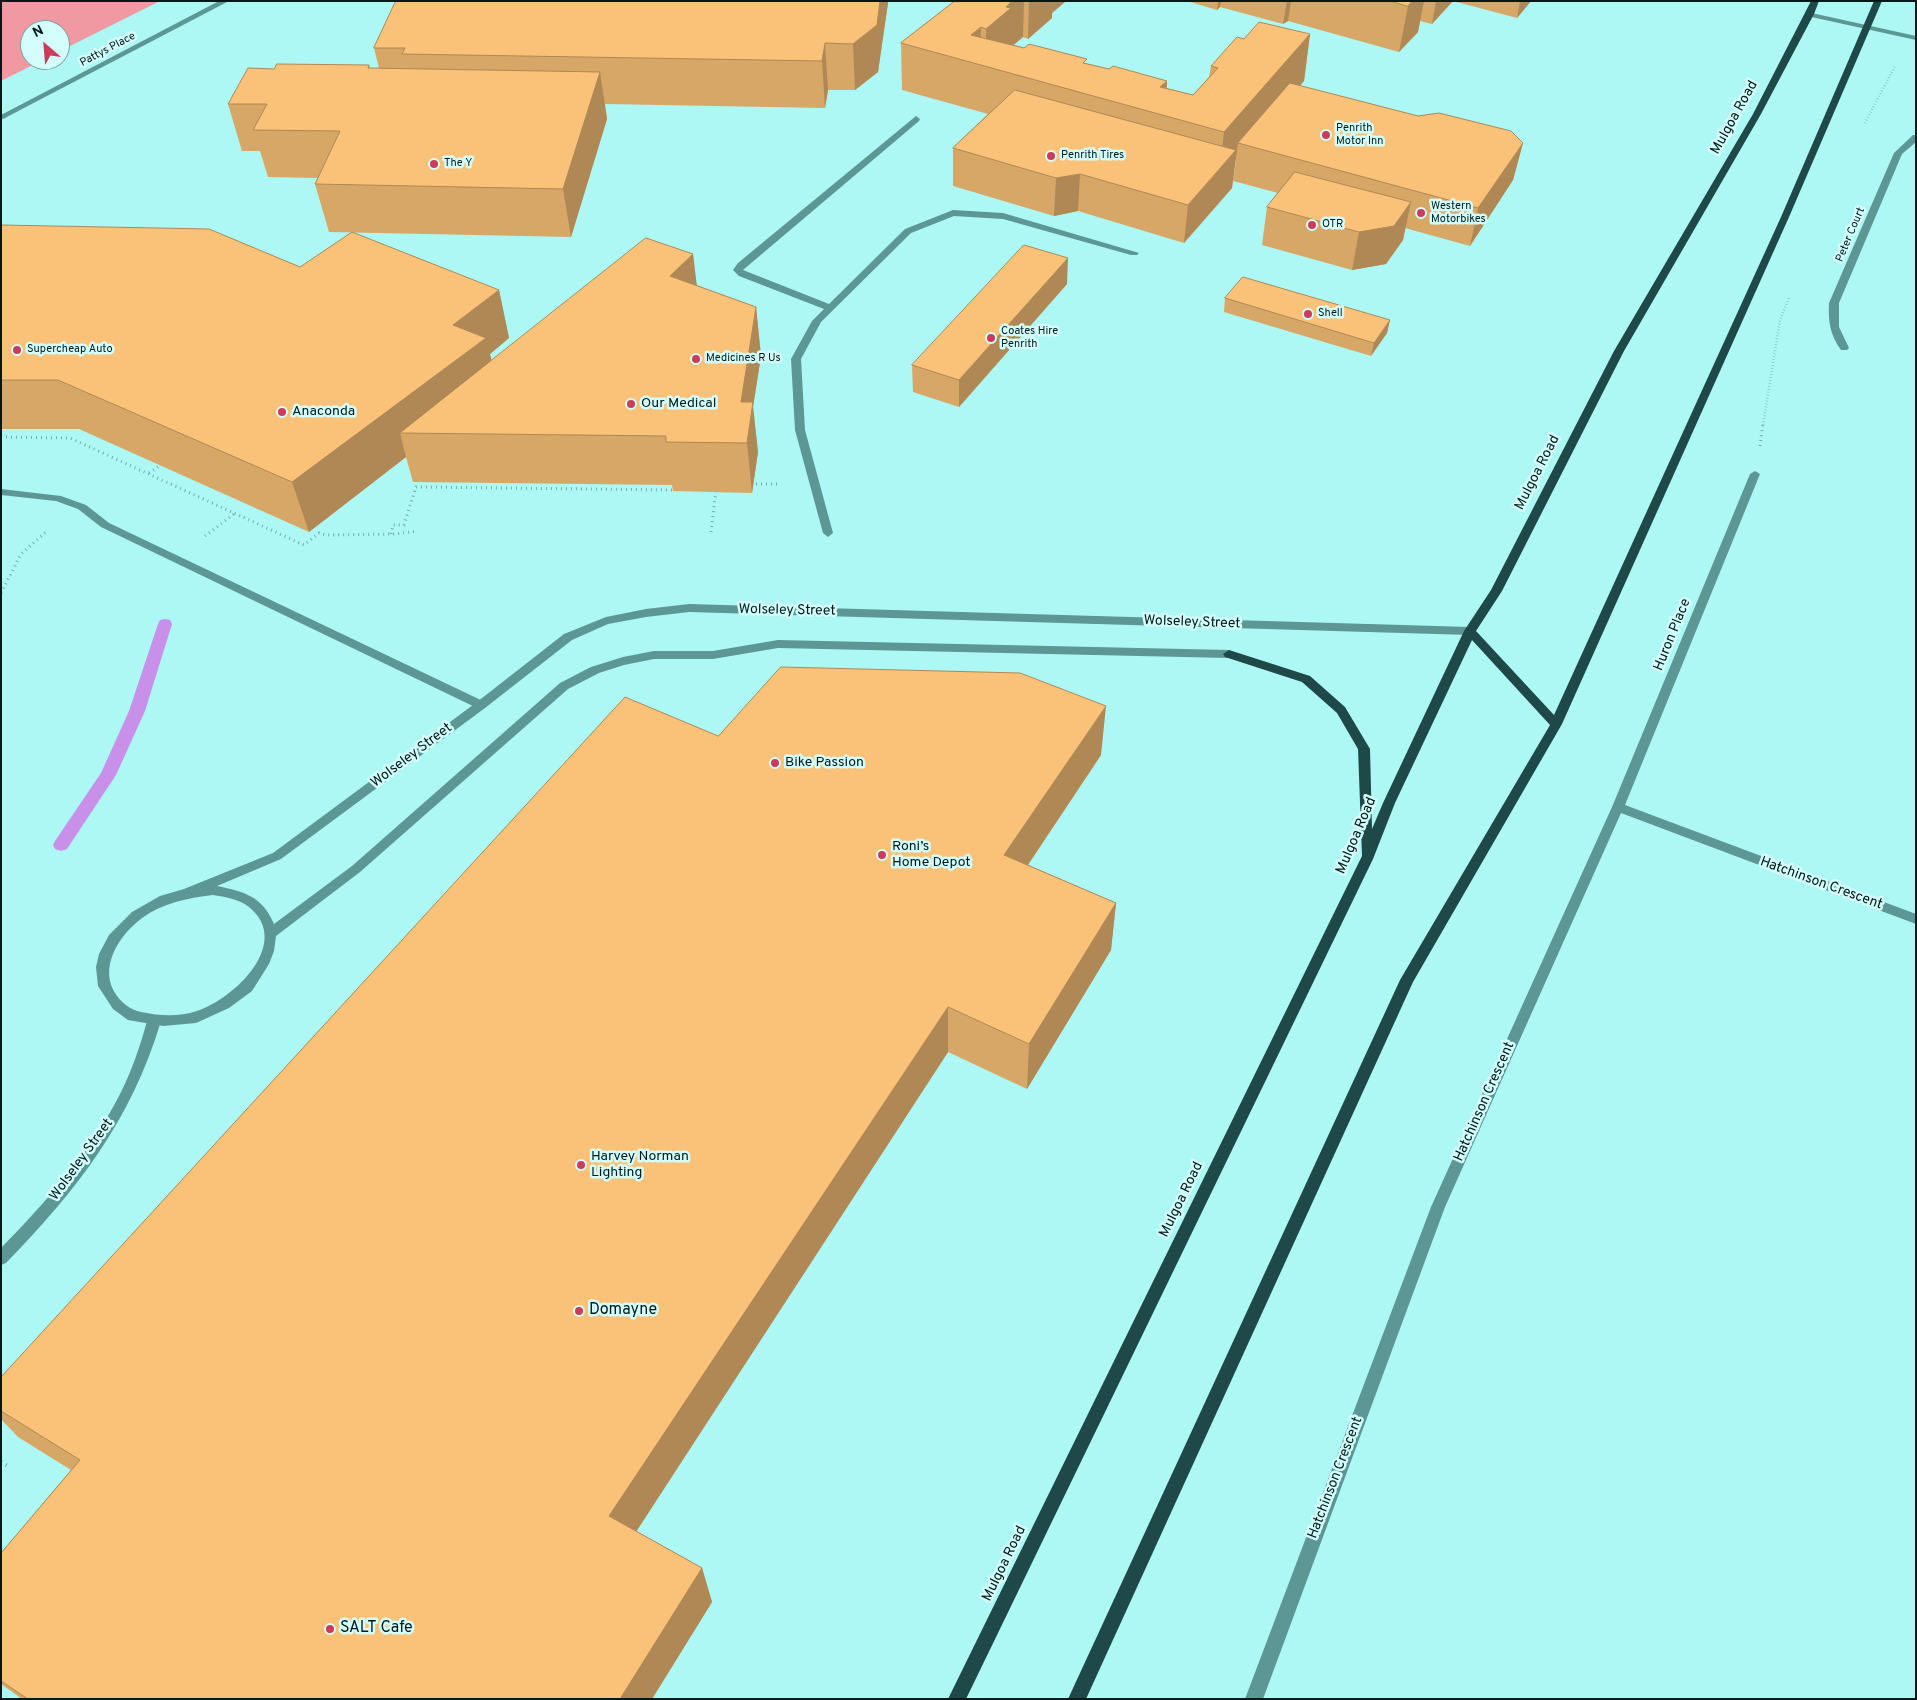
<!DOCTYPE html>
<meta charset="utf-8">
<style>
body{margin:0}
#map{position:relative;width:1917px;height:1700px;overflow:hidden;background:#adf7f4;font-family:Overpass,sans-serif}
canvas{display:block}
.frame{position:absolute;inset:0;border:2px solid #001818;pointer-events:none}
.north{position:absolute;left:20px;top:20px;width:50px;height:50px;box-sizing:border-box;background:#d3fefc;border:1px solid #7fa2a1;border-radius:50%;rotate:333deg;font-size:14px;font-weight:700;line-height:20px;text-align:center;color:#001818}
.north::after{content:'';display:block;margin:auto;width:18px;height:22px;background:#cb3c5a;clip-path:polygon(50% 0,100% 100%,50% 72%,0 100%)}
</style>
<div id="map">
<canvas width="1917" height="1700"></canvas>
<div class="frame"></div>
<div class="north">N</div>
</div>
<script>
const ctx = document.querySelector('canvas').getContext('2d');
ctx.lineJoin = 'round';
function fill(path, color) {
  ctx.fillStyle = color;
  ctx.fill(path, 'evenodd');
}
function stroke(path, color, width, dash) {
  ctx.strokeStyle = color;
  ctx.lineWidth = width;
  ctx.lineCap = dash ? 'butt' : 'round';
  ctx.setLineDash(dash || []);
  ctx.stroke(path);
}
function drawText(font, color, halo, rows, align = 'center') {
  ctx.font = font + ' Overpass,sans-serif';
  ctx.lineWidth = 5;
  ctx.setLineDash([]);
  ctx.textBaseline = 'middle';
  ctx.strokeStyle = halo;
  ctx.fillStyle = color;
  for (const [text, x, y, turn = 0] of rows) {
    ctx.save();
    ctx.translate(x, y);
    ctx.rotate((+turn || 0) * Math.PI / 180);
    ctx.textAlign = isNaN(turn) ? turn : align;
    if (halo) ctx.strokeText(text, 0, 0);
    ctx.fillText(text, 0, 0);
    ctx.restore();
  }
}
fill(new Path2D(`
 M1 1H160L60 51V30H30V60H43L1 81Z`), '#f199a2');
fill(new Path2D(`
 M165 619 170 620 172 624 145 711 116 775 67 849 61 851 55 849 53 845 55 841 101 773 129 711 158 624 160 620Z`), '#c990e9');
stroke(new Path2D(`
 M1865 123 1895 66
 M1763 425 1780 320 1789 298`), '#74aeac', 2.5, [0.5, 2.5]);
stroke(new Path2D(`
 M1 437 70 438 304 545 319 533 326 535 396 534 418 531
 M1760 446 1763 424
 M149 473 161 465
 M751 484H780
 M711 532 716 490
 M391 534 393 525H404L416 487 675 490
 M205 536 234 514
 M1 593 21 554 47 531`), '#74aeac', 3, [1, 4]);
stroke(new Path2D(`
 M1 1462 10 1467`), '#74aeac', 4, [1, 4.5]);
fill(new Path2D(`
 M916 116 920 119 919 121 743 270 829 304 905 229 953 210 1003 213 1139 253 1137 255H1131L1003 219 954 216 911 233 821 322 801 359 805 430 833 533 828 537 823 533 795 430 791 359 812 321 824 309 739 276 733 270 738 263Z
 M1 489 61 496 86 505 109 523 485 702 487 705 485 708H477L101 527 78 509 56 501 1 495Z
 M154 1015 159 1017 161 1021C131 1121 78 1189 6 1263L1 1265V1248C45 1203 90 1153 119 1096 131 1073 140 1047 147 1021L149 1017Z`), '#5c9795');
fill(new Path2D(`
 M219 1H229L1 120V115Z
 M1913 135H1916V142L1902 154 1839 303V327L1849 348 1847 350H1841C1830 335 1828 321 1829 303L1894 153Z
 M1755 471 1760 474 1625 805 1916 914V924L1621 813 1445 1207 1263 1699H1245L1431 1207 1612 807 1750 474Z
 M689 604 1470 627 1476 631 1470 635 689 612 646 617 608 624 572 640 485 708 281 859 217 886C245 892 262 896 274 924L352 866 560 683 591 667 623 657 654 651H713L778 640 1229 650 1235 654 1229 658 778 648 713 659H654L624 665 599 673 568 689 360 872 276 936 274 951 269 964 252 991 229 1008 196 1023 163 1026 128 1020 113 1009 98 986 96 967 99 954 109 935 132 912 160 896 184 889 273 853 477 702 564 634 606 617 646 609ZM213 895C225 897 239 899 249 907 293 943 234 999 197 1011 179 1017 160 1016 141 1012 131 1010 123 1004 117 996 97 969 119 935 142 918 163 903 187 898 213 895Z`), '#5c9795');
fill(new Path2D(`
 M1807 12 1916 36V40L1807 16Z`), '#5c9795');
fill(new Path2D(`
 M1811 1H1819L1814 14 1761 114 1624 351 1502 591 1476 631 1554 715 1781 217 1874 1H1882L1789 217 1562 724 1413 982 1086 1699H1068L1400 980 1550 725 1472 640 1395 803 1373 859 966 1699H948L1362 856 1358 749 1337 713 1302 682 1225 657 1223 654 1229 650 1310 676 1345 707 1370 749 1372 829 1383 803 1464 631 1491 590 1614 351 1753 114Z`), '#1f4948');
fill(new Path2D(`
 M396 1H888V3L878 72 855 90H828L825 108 605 104 607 119 571 237 329 232 315 184 318 178 268 177 260 151H242L228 104 274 69 369 65 370 68H379L374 48Z
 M955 1H1066L1052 13V18L1028 39 1023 37 1014 45 1109 69 1167 81V88L1193 95 1209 77 1211 66 1244 39 1310 34 1304 81 1299 86 1523 143 1513 180 1470 246 1405 228 1403 240 1386 264 1352 270 1262 245 1267 207 1278 193 1233 181 1236 160 1235 161 1232 188 1184 243 1078 211 1054 216 953 186V148L988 114 902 90 901 43Z
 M1187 1H1531L1517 18 1453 1 1432 24 1420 21 1418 32 1399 52 1288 21 1283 24 1220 7 1217 10Z
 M1 225 300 267 499 290 509 338 490 354 491 360 693 254 696 285 756 307 761 356 753 407 758 452 752 493 673 491 672 485 413 482 406 457 309 532 79 429H1Z
 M1067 284 959 407 913 392 912 365Z
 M1225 298 1390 320 1387 333 1371 356 1224 312Z
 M718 736 1101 755 1028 865 1116 903 1111 950 1027 1089 948 1052 636 1531 702 1568 712 1602 652 1699H22L1 1684V1553L71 1470 18 1437 1 1419V1377Z`), '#d7a768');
fill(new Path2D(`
 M880 1H888V3L878 72 855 90 853 44Z
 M1012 1H1024L1023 37 986 67V29L1006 7Z
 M1029 1H1066L1052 13V18L1028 39Z
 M1218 1H1221L1220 7 1217 10Z
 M1287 1H1291L1288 21 1283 24Z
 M1412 1H1424L1418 32 1399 52 1408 6Z
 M1436 1H1453L1432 24Z
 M1520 1H1531L1517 18Z
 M981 27 980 65 971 35Z
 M1310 34 1304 81 1248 146 1238 143 1232 188 1184 243 1188 205 1220 169 1224 132Z
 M825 43 828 90 825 108 822 61Z
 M600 72 607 119 571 237 563 189Z
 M1167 81 1164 116 1160 87Z
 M1523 143 1513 180 1470 246 1478 208Z
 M1080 174 1078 211 1054 216 1056 178Z
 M1411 202 1403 240 1386 264 1352 270 1359 232Z
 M693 254 699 303 670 276Z
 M1068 258 1067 284 959 407V380Z
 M499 290 509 338 490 354 497 387 400 433 406 457 309 532 292 482 453 325Z
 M756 307 761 356 753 407 758 452 752 493 747 443 741 402Z
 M1390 320 1387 333 1371 356 1374 343Z
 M1106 706 1101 755 1003 902 1004 855Z
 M1116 903 1111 950 1027 1089 1029 1044Z
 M948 1007V1052L623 1552 609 1516Z
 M702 1568 712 1602 652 1699H620Z`), '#af8855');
const building = new Path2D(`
 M396 1H880L877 25 853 44 825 43 822 61 402 54 405 48H374Z
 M955 1H1012L1006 7 1011 8 986 29 981 27 971 35 1024 48 1029 44 1087 59 1083 63 1109 69 1113 66 1167 81 1160 87 1193 95 1218 68 1211 66 1237 37 1244 39 1259 22 1310 34 1224 132 901 43Z
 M1390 1H1412L1408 6Z
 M277 64 369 65 368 68 600 72 563 189 315 184 340 131 253 130 267 104H228L248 68 274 69Z
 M1290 83 1418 116 1439 113 1511 131 1523 143 1478 208 1238 143Z
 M1015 90 1236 150 1188 205 1080 174 1056 178 953 148Z
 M1295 172 1411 202 1394 226 1359 232 1267 207Z
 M1 225 209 229 300 267 352 232 499 290 453 325 486 338 292 482 58 380H1Z
 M646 238 693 254 670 276 756 307 741 402H753L747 443 666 442V436L400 433Z
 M1024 245 1068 258 959 380 912 365Z
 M1243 277 1390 320 1374 343 1225 298Z
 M781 667 1020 673 1106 706 1004 855 1116 903 1029 1044 948 1007 609 1516 702 1568 620 1699H28L1 1681V1553L80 1460 1 1411V1377L625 697 718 736Z`);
fill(building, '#fac279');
stroke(building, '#af8855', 1);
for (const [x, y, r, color] of [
 [1326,135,5,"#cb3c5a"],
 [1051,156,5,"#cb3c5a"],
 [434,164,5,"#cb3c5a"],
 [1421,213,5,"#cb3c5a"],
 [1312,225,5,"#cb3c5a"],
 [1308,314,5,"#cb3c5a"],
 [991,338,5,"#cb3c5a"],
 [17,350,5,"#cb3c5a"],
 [696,359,5,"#cb3c5a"],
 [631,404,5,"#cb3c5a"],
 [282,412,5,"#cb3c5a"],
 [775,763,5,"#cb3c5a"],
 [882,855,5,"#cb3c5a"],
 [581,1165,5,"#cb3c5a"],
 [579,1311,5,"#cb3c5a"],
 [330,1629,5,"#cb3c5a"]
]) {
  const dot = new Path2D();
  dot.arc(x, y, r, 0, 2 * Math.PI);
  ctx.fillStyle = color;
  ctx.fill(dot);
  stroke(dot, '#d3fefc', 2);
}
drawText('11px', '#001818', '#d3fefc', [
 ["Pattys Place",108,50,-28],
 ["Peter Court",1851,235,-67]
]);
drawText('11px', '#001818', '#d3fefc', [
 ["Penrith",1336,129],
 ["Motor Inn",1336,142],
 ["Penrith Tires",1061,156],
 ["The Y",444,164],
 ["Western",1431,207],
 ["Motorbikes",1431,220],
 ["OTR",1322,225],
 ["Shell",1318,314],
 ["Coates Hire",1001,332],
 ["Penrith",1001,345],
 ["Supercheap Auto",27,350],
 ["Medicines R Us",706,359]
], 'left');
drawText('14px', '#001818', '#d3fefc', [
 ["Mulgoa Road",1735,118,-61],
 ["Mulgoa Road",1538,473,-63],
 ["Wolseley Street",787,611,1],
 ["Wolseley Street",1192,623,2],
 ["Huron Place",1673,635,-68],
 ["Wolseley Street",412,756,-37],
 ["Mulgoa Road",1357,836,-67],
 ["Hatchinson Crescent",1821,884,20],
 ["Hatchinson Crescent",1485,1102,-66],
 ["Wolseley Street",82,1160,-54],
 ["Mulgoa Road",1182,1200,-64],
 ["Hatchinson Crescent",1336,1478,-69],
 ["Mulgoa Road",1005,1564,-64]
]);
drawText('14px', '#001818', '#d3fefc', [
 ["Our Medical",641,404],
 ["Anaconda",292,412],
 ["Bike Passion",785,763],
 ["Roni’s",892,847],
 ["Home Depot",892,863],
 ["Harvey Norman",591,1157],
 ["Lighting",591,1173]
], 'left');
drawText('16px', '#001818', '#d3fefc', [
 ["Domayne",589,1311],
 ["SALT Cafe",340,1629]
], 'left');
</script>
